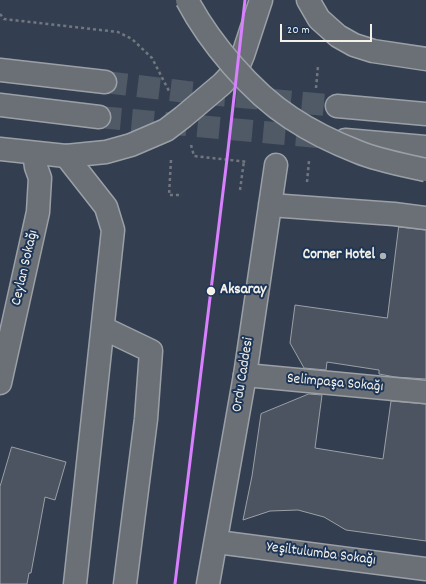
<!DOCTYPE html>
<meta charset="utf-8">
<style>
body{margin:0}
#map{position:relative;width:426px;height:584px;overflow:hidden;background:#333f50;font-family:Dekko,sans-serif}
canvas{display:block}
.scale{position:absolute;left:280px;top:24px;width:92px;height:18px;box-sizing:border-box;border:2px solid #f4f1e8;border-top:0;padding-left:5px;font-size:12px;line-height:14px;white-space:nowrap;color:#f4f1e8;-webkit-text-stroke:3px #1d3557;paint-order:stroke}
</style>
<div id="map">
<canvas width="426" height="584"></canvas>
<div class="scale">20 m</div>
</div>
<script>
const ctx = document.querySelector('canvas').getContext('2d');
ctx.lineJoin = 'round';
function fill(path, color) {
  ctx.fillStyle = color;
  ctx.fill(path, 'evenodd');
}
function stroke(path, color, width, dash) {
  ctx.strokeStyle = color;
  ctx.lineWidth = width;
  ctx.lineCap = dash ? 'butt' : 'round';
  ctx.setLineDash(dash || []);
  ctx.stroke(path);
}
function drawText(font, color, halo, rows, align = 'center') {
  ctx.font = font + ' Dekko,sans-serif';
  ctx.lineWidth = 4;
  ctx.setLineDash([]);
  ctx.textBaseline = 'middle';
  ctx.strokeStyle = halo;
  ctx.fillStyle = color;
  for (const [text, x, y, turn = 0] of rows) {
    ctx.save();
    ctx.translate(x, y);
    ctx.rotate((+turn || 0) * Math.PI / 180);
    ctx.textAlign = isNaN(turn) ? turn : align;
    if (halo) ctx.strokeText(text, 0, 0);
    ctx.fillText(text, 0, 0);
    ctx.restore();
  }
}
const building = new Path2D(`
 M399 227 426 230V379L395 377 379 374V370L327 362 326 370 304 368 290 343 295 305 387 318Z
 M309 394 322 395 315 448 383 459 391 401 426 404V541L346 530 324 517 298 510 270 511 243 520 252 476 261 414Z
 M12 447 66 462 55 500 45 497 31 573H29L27 584H0V487Z`);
fill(building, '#4b5460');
stroke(building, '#9ba0a6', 1);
stroke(new Path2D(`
 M105 82 187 92 337 106
 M99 117 328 138`), '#505a67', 22, [22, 11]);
const pedestrian = new Path2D(`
 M66 156 106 207 113 230 75 584
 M270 205 394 214 426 218
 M103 328 151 351 146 419 125 584
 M208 584 245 375 276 165`);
const minor = new Path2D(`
 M245 375 426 392
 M0 383 38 212 40 178 36 167 34 153
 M217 542 426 569`);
const primary = new Path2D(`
 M308 0 319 19 338 36 354 45 373 51 426 59
 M0 70 105 82
 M0 105 99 117
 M337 106 426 114
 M345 140 426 147
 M0 149 66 156 106 152 131 145 166 130 183 117 222 84 238 67 243 55 261 0`);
stroke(pedestrian, '#9ba0a6', 25);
stroke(minor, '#9ba0a6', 25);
stroke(primary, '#9ba0a6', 25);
stroke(new Path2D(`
 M0 14 4 19 118 32 132 39 152 58 170 93
 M316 88 318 66
 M191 145 194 156 248 162
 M171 160 169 195H182
 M307 182 309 161
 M240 190 244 161`), '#72777f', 2.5, [3, 3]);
stroke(pedestrian, '#6b7077', 22);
stroke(minor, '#6b7077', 22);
stroke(primary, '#6b7077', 22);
const primaryBridge = new Path2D(`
 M187 0C209 42 251 92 291 118 312 132 335 143 358 152 380 161 404 165 426 170`);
stroke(primaryBridge, '#9ba0a6', 25, []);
stroke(primaryBridge, '#6b7077', 22);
stroke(new Path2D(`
 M175 584 227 159 245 0`), '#d880ff', 3);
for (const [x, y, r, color] of [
 [383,256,4,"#b0b3b3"],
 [211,291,5,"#f4f1e8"]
]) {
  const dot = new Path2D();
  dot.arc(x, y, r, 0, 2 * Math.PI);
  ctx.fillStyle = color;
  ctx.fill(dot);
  stroke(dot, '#1d3557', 1.5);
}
drawText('bold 15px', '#f4f1e8', '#1d3557', [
 ["Corner Hotel",375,256]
], 'right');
drawText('15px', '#f4f1e8', '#1d3557', [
 ["Ceylan Sokağı",26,268,-77],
 ["Ordu Caddesi",244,375,-81],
 ["Selimpaşa Sokağı",335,384,5],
 ["Yeşiltulumba Sokağı",321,555,7]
]);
drawText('bold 15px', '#f4f1e8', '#1d3557', [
 ["Aksaray",220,291]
], 'left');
</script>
